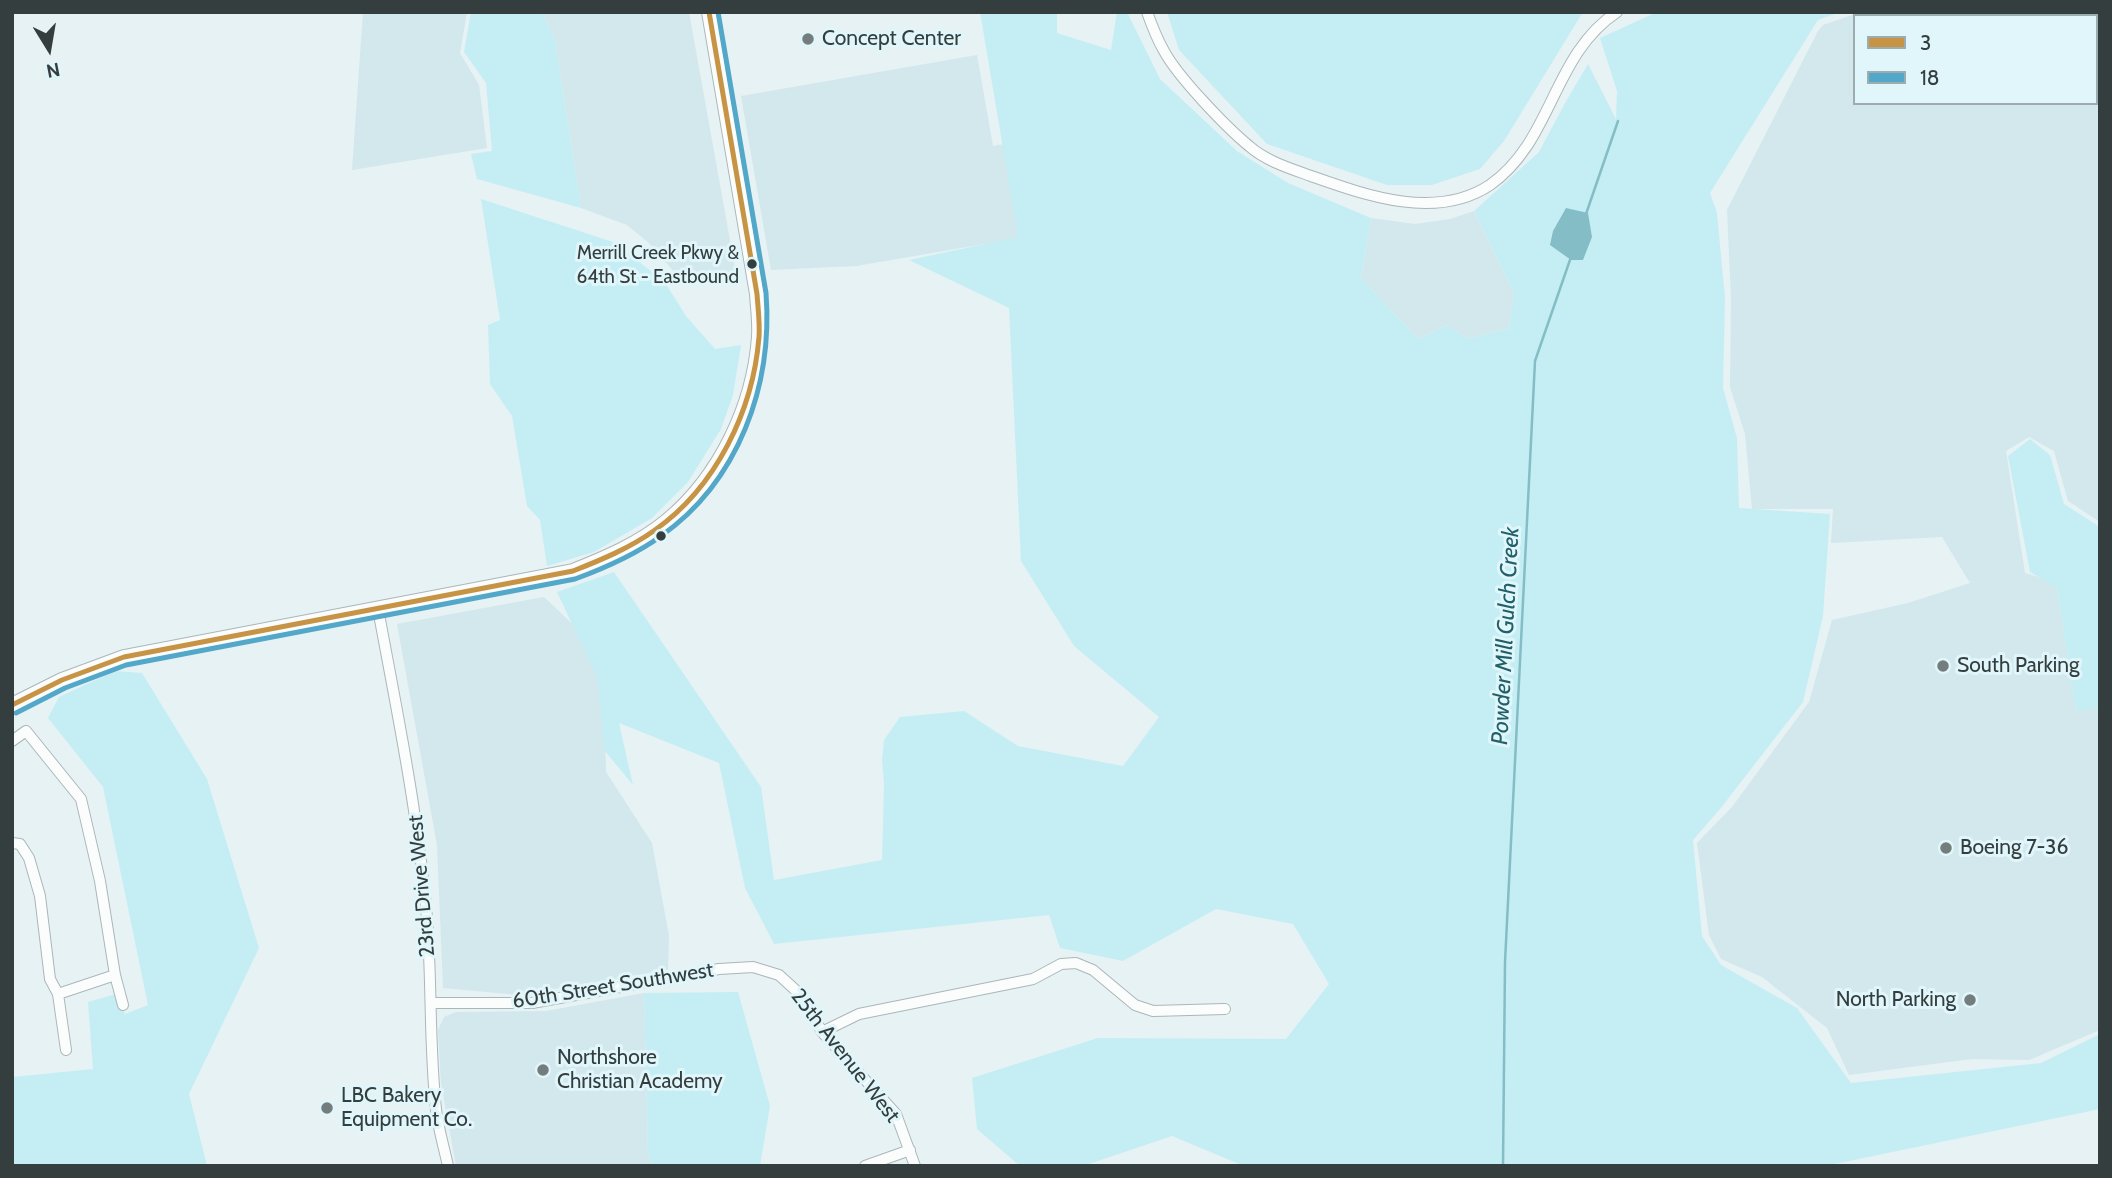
<!DOCTYPE html>
<style>
body{margin:0}
#map{position:relative;width:2112px;height:1178px;overflow:hidden;background:#e6f2f4;font-family:Cabin,sans-serif}
canvas{display:block}
.frame{position:absolute;inset:0;border:14px solid #353e3f;pointer-events:none}
.legend{position:absolute;left:1853px;top:14px;width:245px;height:91px;box-sizing:border-box;background:#e0f6fa;border:2px solid #9cacaf;margin:0;padding:9px 12px;list-style:none;font-size:21px;color:#353e3f}
.legend li{display:flex;align-items:center;gap:14px;height:35px}
.legend b{width:35px;border:2px solid #9cacaf}
.north{position:absolute;left:14px;top:14px;width:70px;height:70px;-webkit-text-stroke:5px #e0f6fa;paint-order:stroke;rotate:169deg;font-size:19px;font-weight:700;line-height:28px;text-align:center;color:#353e3f}
.north::after{content:'';display:block;margin:auto;width:24px;height:32px;background:#353e3f;clip-path:polygon(50% 0,100% 100%,50% 72%,0 100%)}
</style>
<div id="map">
<canvas width="2112" height="1178"></canvas>
<div class="frame"></div>
<ul class="legend">
<li><b style="height:9px;background:#c79445"></b>3</li>
<li><b style="height:9px;background:#53a7c9"></b>18</li>
</ul>
<div class="north">N</div>
</div>
<script>
const ctx = document.querySelector('canvas').getContext('2d');
ctx.lineJoin = 'round';
function fill(path, color) {
  ctx.fillStyle = color;
  ctx.fill(path, 'evenodd');
}
function stroke(path, color, width, dash) {
  ctx.strokeStyle = color;
  ctx.lineWidth = width;
  ctx.lineCap = dash ? 'butt' : 'round';
  ctx.setLineDash(dash || []);
  ctx.stroke(path);
}
function drawText(font, color, halo, rows, align = 'center') {
  ctx.font = font + ' Cabin,sans-serif';
  ctx.lineWidth = 6;
  ctx.setLineDash([]);
  ctx.textBaseline = 'middle';
  ctx.strokeStyle = halo;
  ctx.fillStyle = color;
  for (const [text, x, y, turn = 0] of rows) {
    ctx.save();
    ctx.translate(x, y);
    ctx.rotate((+turn || 0) * Math.PI / 180);
    ctx.textAlign = isNaN(turn) ? turn : align;
    if (halo) ctx.strokeText(text, 0, 0);
    ctx.fillText(text, 0, 0);
    ctx.restore();
  }
}
fill(new Path2D(`
 M363 12H467L460 53 479 85 487 148 352 170Z
 M542 12H689L736 274 707 279 676 274 649 243 627 225 581 208 555 41Z
 M1861 12H2100V522L2068 501 2054 451 2029 437 2006 451 2025 573 2045 579 2057 588 2076 710 2100 707V1030L2029 1060 1972 1059 1849 1075 1827 1028 1762 977 1721 959 1709 935 1697 843 1732 807 1809 702 1832 620 1908 603 1970 583 1942 537 1831 543 1833 509H1752L1745 434 1730 387 1731 300 1727 210 1818 31 1823 25ZM1855 16H2096V103H1855Z
 M977 55 993 146 1004 144 1020 238 856 266 771 270 741 96Z
 M1474 211 1514 293 1509 328 1468 339 1447 325 1418 339 1361 278 1371 218 1415 224 1450 219Z
 M544 597 603 653 606 772 652 843 669 936 668 970 518 995 443 988 437 845 397 624Z
 M644 993 648 1152 653 1166H456L441 1083 438 1030 444 1017 456 1012 546 1011Z`), '#d2e8ec');
fill(new Path2D(`
 M471 12H542L555 41 581 208 477 179 471 154 492 151 486 83 464 52Z
 M980 12H1057V33L1111 50 1117 12H1127L1160 79 1237 151 1288 183 1371 218 1361 278 1418 339 1447 325 1468 339 1509 328 1514 293 1474 211 1539 152 1565 103 1588 64 1616 119 1617 91 1600 38 1657 12H1840L1818 20 1710 193 1717 213 1725 298 1723 388 1737 438 1739 508 1830 514 1823 616 1803 702 1720 809 1693 840 1702 936 1721 965 1797 1008 1851 1083 2041 1063 2100 1034V1109L1825 1166H1244L1172 1136 1083 1166H1020L977 1129 972 1078 1098 1038 1286 1039 1329 984 1293 924 1216 909 1123 961 1060 948 1049 915 774 944 745 888 719 763 619 723 633 785 604 750 598 679 557 592 614 572 761 787 774 880 882 860 884 783 882 760 884 740 900 717 964 711 1018 746 1123 766 1159 717 1074 646 1021 561 1009 308 909 260 1018 237Z
 M1167 12H1583L1504 141 1480 169 1432 185H1387L1267 144 1179 50Z
 M481 199 613 242 664 281 686 316 715 349 741 345 733 395 721 429 688 482 652 518 594 552 547 566 540 520 527 506 512 416 490 384 488 325 500 320Z
 M2030 439 2050 455 2064 504 2100 527V707L2076 711 2057 588 2030 572 2008 456Z
 M115 671 142 673 207 779 259 948 189 1094 207 1166H12V1077L93 1069 88 1002 116 994 125 1014 148 1005 103 787 48 718 59 697Z
 M738 992 770 1106 760 1166H653L648 1152 644 993Z`), '#c5eef4');
fill(new Path2D(`
 M1566 208 1588 213 1592 237 1583 260H1571L1550 245 1553 231Z`), '#85bdc6');
stroke(new Path2D(`
 M1586 214 1618 121
 M1503 1166 1505 962 1535 361 1571 257`), '#85bdc6', 2.5);
const minor = new Path2D(`
 M1147 12C1152 26 1157 39 1164 51 1178 77 1226 127 1249 146 1266 161 1289 168 1311 176 1365 195 1436 221 1490 185 1553 141 1552 55 1617 12
 M378 609C397 711 418 813 427 918 432 981 429 1045 436 1109 438 1128 444 1147 448 1166
 M12 741 26 731 81 799 100 881 115 975 123 1005
 M12 843 20 844 29 858 40 896 50 979 58 994 66 1050
 M58 994 115 975
 M431 1003H532L719 969 753 967 779 975 802 996 822 1032 896 1114 915 1166
 M822 1032 859 1014 1033 979 1061 964 1076 963 1093 970 1135 1005 1153 1011 1225 1009
 M865 1166 910 1150`);
const tertiary = new Path2D(`
 M12 705 62 680 124 657 573 571C606 558 639 544 667 521 720 477 754 406 759 337 760 323 758 309 757 294L709 12`);
stroke(minor, '#acb6b8', 12);
stroke(tertiary, '#acb6b8', 16);
stroke(minor, '#fbfdfd', 10);
stroke(tertiary, '#fbfdfd', 14);
stroke(new Path2D(`
 M12 705 62 680 124 657 573 571C601 560 630 548 655 530 716 487 753 411 759 337 760 323 758 308 757 294L709 12`), '#c79445', 5);
stroke(new Path2D(`
 M16 713 65 688 126 665 575 579C605 568 635 555 661 536 739 481 773 385 766 293L718 12`), '#53a7c9', 5);
for (const [x, y, r, color] of [
 [808,39,7,"#737d7e"],
 [752,264,6,"#353e3f"],
 [661,536,6,"#353e3f"],
 [1943,666,7,"#737d7e"],
 [1946,848,7,"#737d7e"],
 [1970,1000,7,"#737d7e"],
 [543,1070,7,"#737d7e"],
 [327,1108,7,"#737d7e"]
]) {
  const dot = new Path2D();
  dot.arc(x, y, r, 0, 2 * Math.PI);
  ctx.fillStyle = color;
  ctx.fill(dot);
  stroke(dot, '#e0f6fa', 2.5);
}
drawText('19px', '#353e3f', '#e0f6fa', [
 ["Merrill Creek Pkwy &",739,253],
 ["64th St - Eastbound",739,277]
], 'right');
drawText('21px', '#353e3f', '#e0f6fa', [
 ["Concept Center",822,39],
 ["South Parking",1957,666],
 ["Boeing 7-36",1960,848],
 ["North Parking",1956,1000,"right"],
 ["Northshore",557,1058],
 ["Christian Academy",557,1082],
 ["LBC Bakery",341,1096],
 ["Equipment Co.",341,1120]
], 'left');
drawText('21px', '#353e3f', '#e0f6fa', [
 ["23rd Drive West",422,886,-95],
 ["60th Street Southwest",613,986,-9],
 ["25th Avenue West",845,1056,52]
]);
drawText('italic 23px', '#216069', '#e0f6fa', [
 ["Powder Mill Gulch Creek",1506,636,-87]
]);
</script>
